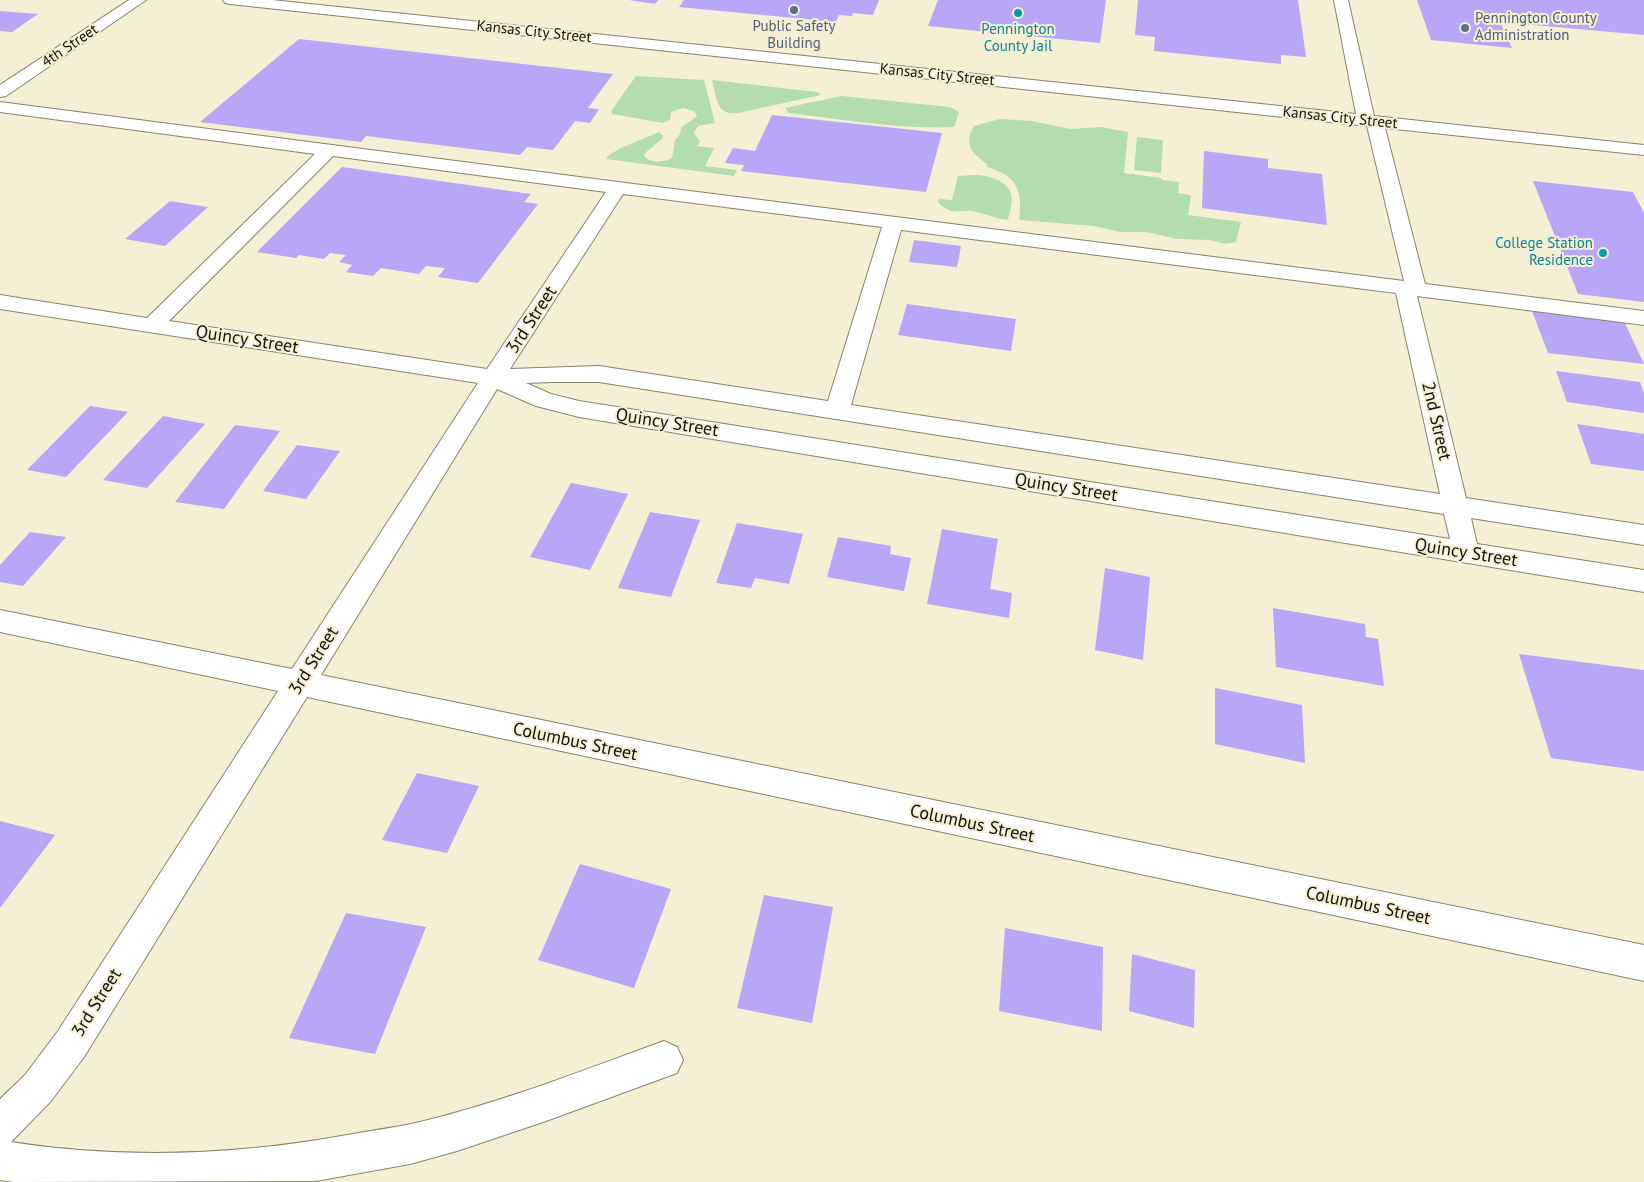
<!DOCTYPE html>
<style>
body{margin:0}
canvas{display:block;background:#f4efd5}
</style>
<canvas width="1644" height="1182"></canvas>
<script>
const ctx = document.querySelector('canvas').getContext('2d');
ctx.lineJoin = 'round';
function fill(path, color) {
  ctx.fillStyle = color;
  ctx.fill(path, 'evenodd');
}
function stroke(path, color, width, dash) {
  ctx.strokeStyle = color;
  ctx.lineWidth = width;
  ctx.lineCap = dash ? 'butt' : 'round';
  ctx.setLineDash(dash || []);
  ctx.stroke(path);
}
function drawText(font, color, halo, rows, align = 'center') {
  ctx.font = font + ' "PT Sans",sans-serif';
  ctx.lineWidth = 4;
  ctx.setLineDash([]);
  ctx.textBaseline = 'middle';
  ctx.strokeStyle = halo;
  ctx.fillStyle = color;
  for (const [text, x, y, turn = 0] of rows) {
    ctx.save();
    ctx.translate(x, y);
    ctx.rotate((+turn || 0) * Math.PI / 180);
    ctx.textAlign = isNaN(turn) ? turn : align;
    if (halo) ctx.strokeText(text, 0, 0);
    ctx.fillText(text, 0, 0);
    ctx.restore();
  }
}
fill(new Path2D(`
 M636 76 704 80 715 123 698 126 694 133 700 142 697 146 714 148 705 166 737 170 734 176 606 159C610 150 649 137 659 132L663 136 662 139 645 153 644 156C650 163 663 163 672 158L675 140 680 134 681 128 697 116 694 111 683 108 671 112 670 120 663 123 612 114V110Z
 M712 80 817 92 821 95 738 113C716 116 717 98 712 80Z
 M841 96 950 107 959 112 954 127C899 130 843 119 789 113L785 108Z
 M1000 119 1032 121 1070 129 1101 127 1128 132 1124 173 1161 178 1162 180 1179 182 1178 193 1191 195 1188 215 1241 222 1236 242 1226 244 1210 240 1178 239 1146 232H1120L1094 226 1019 220C1023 190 1017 176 987 167V164C972 153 963 145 974 126Z
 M1137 137 1163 140 1161 173 1134 170Z
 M973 175C987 175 1012 180 1012 200 1012 206 1009 213 1008 220 996 219 984 213 972 211 958 209 952 217 938 202L939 199 952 200 958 176Z`), '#b4ddaf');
fill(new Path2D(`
 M629 0H658L655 4Z
 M684 0H879L873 15 853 13 852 16 839 15 836 22 679 7Z
 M938 0H1106L1100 43 928 26Z
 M1138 0H1298L1306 57 1281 55V64L1154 51 1155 37 1135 35Z
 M1417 0H1644V35L1500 22 1512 48 1431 40Z
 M0 11 38 14 12 32 0 31Z
 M299 39 613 74 588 108 599 109 590 123 575 121 553 150 527 147 520 155 366 136 361 142 200 122Z
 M772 115 942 133 926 192 741 171 744 165 725 163 733 148 755 151Z
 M1204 151 1268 159V168L1322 174 1327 225 1202 208Z
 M342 167 531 194 524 202 538 204 478 283 438 277 445 268 426 266 419 274 381 268 373 276 346 272 352 265 339 262 346 255 330 253 324 259 299 255 296 258 257 252Z
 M1533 181 1633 192 1644 213V302L1578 294Z
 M170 201 208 207 165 246 125 239Z
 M914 240 961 246 957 267 909 262Z
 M907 304 1016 319 1011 351 898 335Z
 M1532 311 1624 321 1644 364 1548 353Z
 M1556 371 1640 382 1644 393V413L1567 402Z
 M90 406 128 412 66 477 27 470Z
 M163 416 205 424 147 488 103 480Z
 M1577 424 1644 434V471L1591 464Z
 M235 425 280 431 224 509 175 502Z
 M297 445 340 451 306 499 263 491Z
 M571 483 628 494 590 570 530 557Z
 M650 512 700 520 671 597 618 588Z
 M737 523 803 534 789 584 755 578 751 588 716 583Z
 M942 529 998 539 990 589 1012 593 1009 618 927 604Z
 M30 532 66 537 23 586 0 582V565Z
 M838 537 891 546 890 554 911 558 904 591 827 577Z
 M1105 568 1150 577 1143 660 1095 650Z
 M1273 608 1365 624 1366 637 1378 639 1384 686 1276 667Z
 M1519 654 1644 670V771L1551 758Z
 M1215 688 1302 705 1305 763 1215 744Z
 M417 773 479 786 447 853 382 840Z
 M0 821 55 835 0 908Z
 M580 864 671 889 634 988 538 960Z
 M764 895 833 907 812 1023 737 1008Z
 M346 913 426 927 375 1054 289 1038Z
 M1005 928 1103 947 1102 1031 999 1011Z
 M1132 954 1195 970 1194 1028 1129 1011Z`), '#b8a6f7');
const minor = new Path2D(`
 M129 0H146L6 96 0 97V85Z
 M223 0H272L1356 114 1334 0H1348L1374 116 1644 145V155L1385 128 1425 284 1644 311V325L1417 296 1466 498 1644 525V545L1471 518 1477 544 1644 570V592L579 417 536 406 497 389 321 675 1644 945V981L307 697 84 1057 51 1101 11 1142C126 1160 239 1155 353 1134 375 1130 398 1127 420 1122 503 1102 584 1070 664 1041L677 1047 683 1060 677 1073 546 1121 457 1151 410 1164 316 1181 14 1182 0 1180V1099L25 1075 58 1031 278 691 0 632V610L292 669 478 383 0 309V295L147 318 315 154 0 112V102L618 182 1404 281 1367 126 230 4 225 3ZM333 156 606 192 487 369 169 321ZM623 194 882 227 828 401 599 366 510 369ZM901 230 1396 293 1440 494 851 405ZM552 382H599L1444 514 1450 539 579 401 551 394 526 383Z`);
stroke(minor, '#88836b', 2);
fill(minor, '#fff');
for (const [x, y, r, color] of [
 [794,10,5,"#5c6f8a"],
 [1018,13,5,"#0f9aa8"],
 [1465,28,5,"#5c6f8a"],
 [1603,253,5,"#0f9aa8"]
]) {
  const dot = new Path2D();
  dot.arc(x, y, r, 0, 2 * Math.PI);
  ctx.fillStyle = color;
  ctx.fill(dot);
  stroke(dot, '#f4efd5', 2);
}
drawText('15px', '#4e5e75', '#f4efd5', [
 ["Pennington County",1475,19],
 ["Administration",1475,36],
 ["Public Safety",794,27,"center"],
 ["Building",794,44,"center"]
], 'left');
drawText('15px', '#0d838f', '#f4efd5', [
 ["Pennington",1018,30],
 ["County Jail",1018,47],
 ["College Station",1593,244,"right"],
 ["Residence",1593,261,"right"]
]);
drawText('15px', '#131209', '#f4efd5', [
 ["Kansas City Street",534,32,6],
 ["4th Street",70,46,-34],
 ["Kansas City Street",937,75,6],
 ["Kansas City Street",1340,118,6]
]);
drawText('18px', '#131209', '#f4efd5', [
 ["3rd Street",532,320,-57],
 ["Quincy Street",247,340,9],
 ["2nd Street",1436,421,77],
 ["Quincy Street",667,423,9],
 ["Quincy Street",1066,488,9],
 ["Quincy Street",1466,553,9],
 ["3rd Street",314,661,-58],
 ["Columbus Street",575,742,12],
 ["Columbus Street",972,824,12],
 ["Columbus Street",1368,906,12],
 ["3rd Street",97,1003,-58]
]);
</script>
